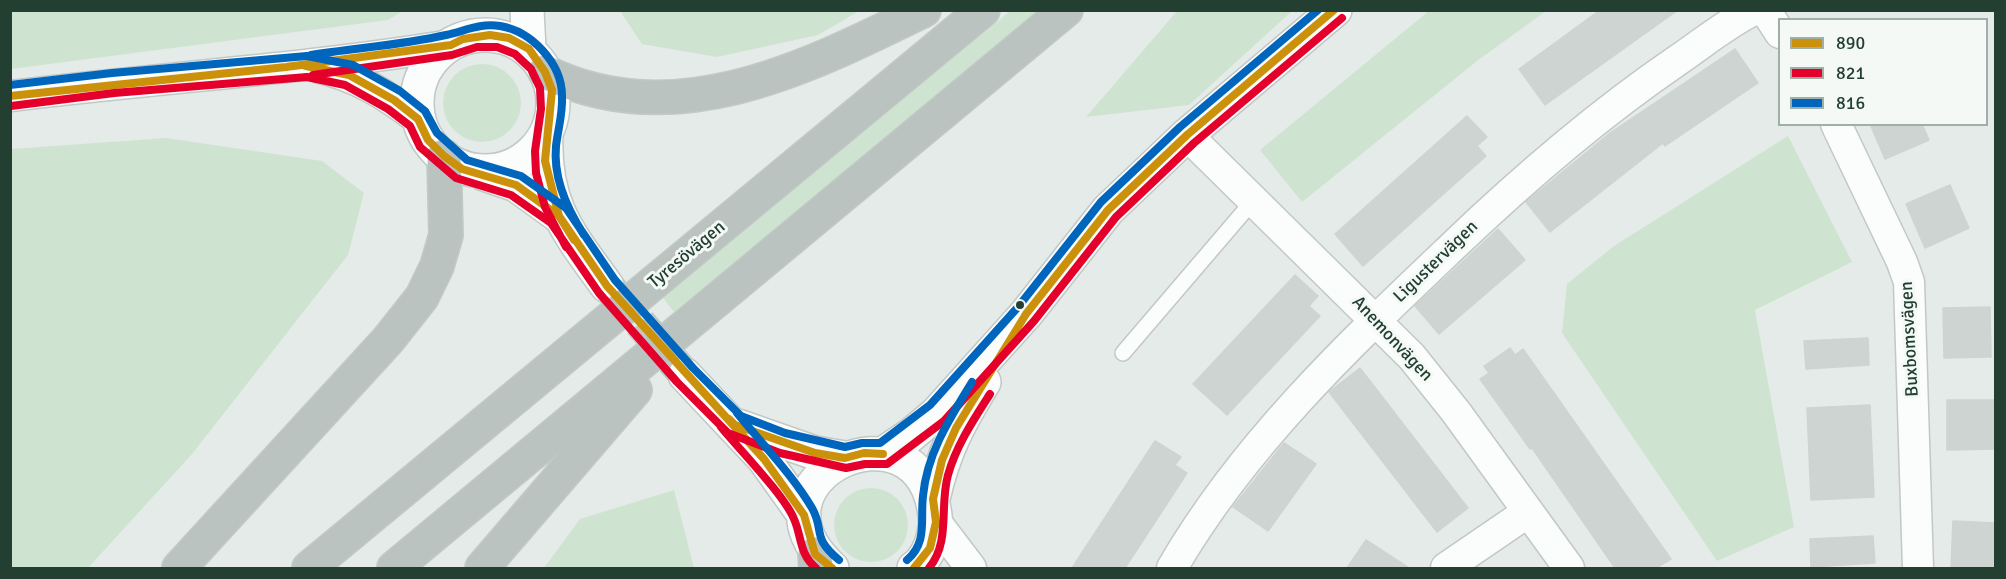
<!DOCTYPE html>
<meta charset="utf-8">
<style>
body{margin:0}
#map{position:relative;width:2006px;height:579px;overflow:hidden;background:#e5ebe8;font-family:Signika,sans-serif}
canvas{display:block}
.frame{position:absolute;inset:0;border:12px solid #223f32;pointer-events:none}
.legend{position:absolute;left:1778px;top:18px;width:210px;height:108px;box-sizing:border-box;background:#f4f9f6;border:2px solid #a0afa8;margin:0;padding:8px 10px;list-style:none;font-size:18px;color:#223f32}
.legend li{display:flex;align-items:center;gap:12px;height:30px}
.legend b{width:30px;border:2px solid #a0afa8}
</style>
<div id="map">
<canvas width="2006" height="579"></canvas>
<div class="frame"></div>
<ul class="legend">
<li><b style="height:8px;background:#cc910a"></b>890</li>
<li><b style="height:8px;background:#e4002b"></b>821</li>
<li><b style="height:8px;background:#0065bd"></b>816</li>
</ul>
</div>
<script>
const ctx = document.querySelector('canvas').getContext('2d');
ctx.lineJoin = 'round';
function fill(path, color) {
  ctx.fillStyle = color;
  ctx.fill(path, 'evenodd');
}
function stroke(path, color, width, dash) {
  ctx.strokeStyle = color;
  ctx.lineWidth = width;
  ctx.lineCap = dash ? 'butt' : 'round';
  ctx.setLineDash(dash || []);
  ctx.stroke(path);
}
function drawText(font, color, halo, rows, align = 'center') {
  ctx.font = font + ' Signika,sans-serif';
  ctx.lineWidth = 6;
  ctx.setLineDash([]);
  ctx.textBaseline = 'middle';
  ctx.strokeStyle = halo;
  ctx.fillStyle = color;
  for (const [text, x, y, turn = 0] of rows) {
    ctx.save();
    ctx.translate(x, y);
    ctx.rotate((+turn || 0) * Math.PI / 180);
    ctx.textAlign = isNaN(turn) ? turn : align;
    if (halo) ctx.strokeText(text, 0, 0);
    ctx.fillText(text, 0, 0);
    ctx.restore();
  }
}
fill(new Path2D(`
 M1430 10 1546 11 1477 61 1302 202 1260 150Z
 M10 11 11 10 403 11 388 20 11 69Z
 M620 11H859L818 35 717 57 642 44Z
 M1010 11H1040L674 312 663 298Z
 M1177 11H1292L1189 105 1086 117Z
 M443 103a39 39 0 1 1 78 0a39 39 0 1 1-78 0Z
 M1788 136 1852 262 1755 310 1794 527 1717 561 1562 333 1567 284 1614 246Z
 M166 138 322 161 364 193 348 255 192 454 88 568H11V149Z
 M834 525a37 37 0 1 1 74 0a37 37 0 1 1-74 0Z
 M674 490 694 568H544L580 519Z`), '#cee4d1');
const building = new Path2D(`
 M1600 10H1678L1545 105 1519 69Z
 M1735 49 1758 83 1665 146 1663 143 1550 232 1526 202 1610 133Z
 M1467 116 1487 137 1477 146 1486 156 1363 266 1335 234Z
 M1870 124H1922L1929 140 1885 159Z
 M1950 185 1969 228 1925 248 1906 204Z
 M1498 229 1525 260 1439 334 1415 306Z
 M1295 275 1318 296 1309 306 1320 316 1227 415 1193 384Z
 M1990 307 1991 357 1944 358 1943 308Z
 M1868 338 1869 365 1806 369 1804 341Z
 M1510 348 1515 355 1523 349 1671 559 1656 568H1615L1532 448 1530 449 1480 379 1489 373 1484 366Z
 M1360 368 1468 508 1437 532 1329 392Z
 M1947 400H1994V449L1947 450Z
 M1870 405 1874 497 1811 500 1807 408Z
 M1155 441 1181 457 1175 465 1187 473 1125 568H1072Z
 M1284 443 1316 464 1268 531 1233 507Z
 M1953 521 1995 523V568H1951Z
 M1873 536 1875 563 1811 567 1810 539Z
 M1366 540 1409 568H1347Z`);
fill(building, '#ced4d1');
stroke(building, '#ced4d0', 1.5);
stroke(new Path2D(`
 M608 286 685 375`), '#bec9c4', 33, [33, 16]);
const lane = new Path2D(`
 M1123 353 1253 201`);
const street = new Path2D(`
 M1765 10 1780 33
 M320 68C358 77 387 95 418 119
 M10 96C157 78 305 69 451 45
 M1836 124 1902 262 1909 282 1918 568
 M1187 135 1412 357 1456 412 1569 568
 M936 522 971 568
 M1172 568C1244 444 1348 346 1451 248 1523 179 1596 116 1678 60 1703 43 1727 23 1754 10
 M1446 568 1528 512`);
const secondary = new Path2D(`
 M527 10 529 49
 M417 103a68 68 0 1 1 136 0a68 68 0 1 1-136 0Z
 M546 133C543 204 567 231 607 286
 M484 174 516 185 559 216
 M685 375 764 459 804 515
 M738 426 815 453 845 458
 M883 454 911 435 937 413 1026 314 1108 210 1187 135 1335 10
 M933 499C944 450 958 425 984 382
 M832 568C734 479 920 391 935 515 937 533 929 558 914 568`);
const highway = new Path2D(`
 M545 72C674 135 806 68 924 10
 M815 554 816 568
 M179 568 388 340 422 297 437 266 446 235 444 156
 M309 568 983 10
 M394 568 1066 10
 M482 568 635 390`);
stroke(lane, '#c2c8c5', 18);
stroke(street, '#c2c8c5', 33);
stroke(secondary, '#c1c8c5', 36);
stroke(highway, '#c1cac6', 36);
stroke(lane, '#fbfcfc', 15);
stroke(street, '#fbfcfc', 30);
stroke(secondary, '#fbfcfc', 33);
stroke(highway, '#bac3c0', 33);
stroke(new Path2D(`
 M306 66 349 75 394 100 418 119 428 140 444 156 462 169 516 185 559 216 574 240
 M10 96 286 67 451 45 463 39 490 35 509 38 529 49 545 72 552 90 545 161 559 216 607 286 764 459 804 515 815 554 832 568
 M729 419 735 425 815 453 845 458 864 453 883 454
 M914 568 930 548 936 522 933 499 942 460 956 428 1026 314 1108 210 1187 135 1334 10`), '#cc910a', 8);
stroke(new Path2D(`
 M313 75 452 55 477 47H497L515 54 531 69 540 88 541 109 535 151 536 173 545 207 566 247
 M11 106 114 93 307 77 345 85 388 109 410 126 420 147 456 178 511 195 551 223 599 293 677 382 728 433 780 453 846 468 865 464H887L944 421 1034 321 1116 217 1194 143 1342 18
 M721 427C739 449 784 495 794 519 802 537 799 554 816 568
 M929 568C951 541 939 507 948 475 956 446 974 419 990 394`), '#e4002b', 8);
stroke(new Path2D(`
 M311 55C355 48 402 45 446 35 465 31 479 23 500 26 531 31 562 63 562 96 563 113 558 129 556 146 553 178 567 209 584 235
 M10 85 112 73 307 56 353 65 400 91 425 111 437 133 467 160 521 176 566 208 615 280 693 368 741 416 785 433 845 447 862 443H880L930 405 1018 307 1101 202 1180 127 1318 10
 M737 413C762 444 792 474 812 508 825 531 811 537 839 560
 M907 560C928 542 920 520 923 496 927 453 950 418 972 382`), '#0065bd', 8);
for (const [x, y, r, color] of [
 [1020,305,5,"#223f32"]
]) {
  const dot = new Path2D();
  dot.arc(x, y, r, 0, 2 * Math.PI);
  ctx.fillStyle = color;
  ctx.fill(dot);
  stroke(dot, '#f4f9f6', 2);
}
drawText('18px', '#223f32', '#f4f9f6', [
 ["Tyresövägen",687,255,-40],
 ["Ligustervägen",1436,262,-44],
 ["Anemonvägen",1392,339,47],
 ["Buxbomsvägen",1910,339,-93]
]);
</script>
